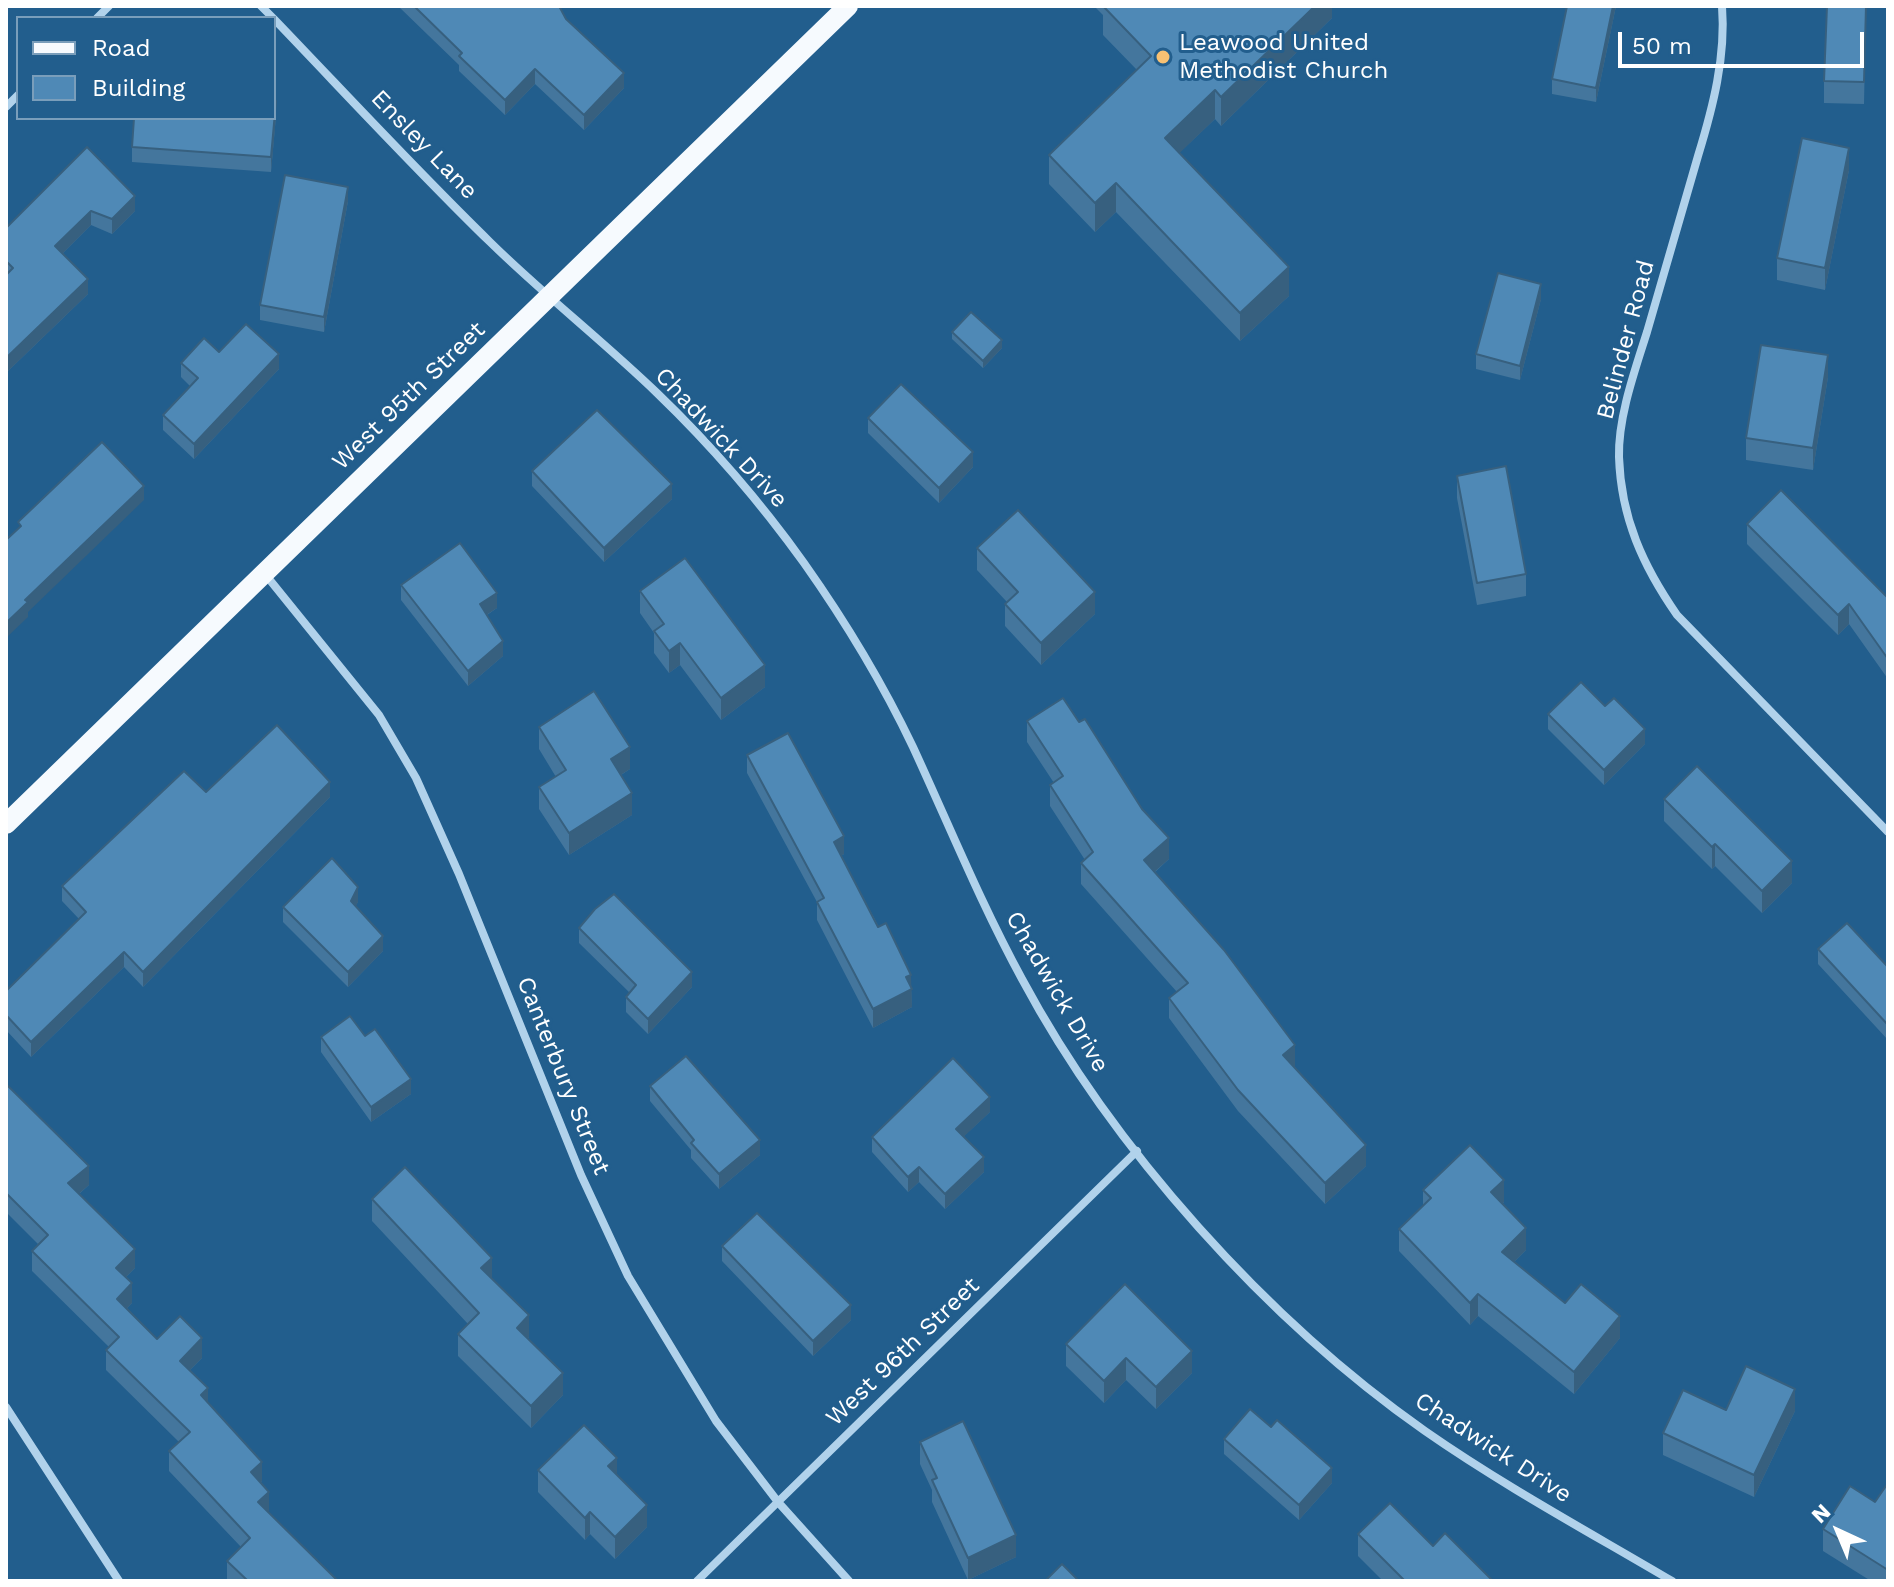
<!DOCTYPE html>
<style>
body{margin:0}
#map{position:relative;width:1894px;height:1587px;overflow:hidden;background:#225e8d;font-family:"Work Sans",sans-serif}
canvas{display:block}
.frame{position:absolute;inset:0;border:8px solid #fff;pointer-events:none}
.legend{position:absolute;left:16px;top:16px;width:260px;height:104px;box-sizing:border-box;background:#225e8d;border:2px solid #7a9ebb;margin:0;padding:10px 14px;list-style:none;font-size:24px;color:#fff}
.legend li{display:flex;align-items:center;gap:16px;height:40px}
.legend b{width:40px;border:2px solid #7a9ebb}
.north{position:absolute;left:1798px;top:1491px;width:80px;height:80px;-webkit-text-stroke:6px #225e8d;paint-order:stroke;rotate:316deg;font-size:22px;font-weight:700;line-height:32px;text-align:center;color:#fff}
.north::after{content:'';display:block;margin:auto;width:28px;height:36px;background:#fff;clip-path:polygon(50% 0,100% 100%,50% 72%,0 100%)}
.scale{position:absolute;left:1618px;top:32px;width:246px;height:36px;box-sizing:border-box;border:4px solid #fff;border-top:0;padding-left:10px;font-size:24px;line-height:28px;white-space:nowrap;color:#fff;-webkit-text-stroke:6px #225e8d;paint-order:stroke}
</style>
<div id="map">
<canvas width="1894" height="1587"></canvas>
<div class="frame"></div>
<ul class="legend">
<li><b style="height:10px;background:#f6fafe"></b>Road</li>
<li><b style="height:22px;background:#4f89b6"></b>Building</li>
</ul>
<div class="north">N</div>
<div class="scale">50 m</div>
</div>
<script>
const ctx = document.querySelector('canvas').getContext('2d');
ctx.lineJoin = 'round';
function stroke(path, color, width, dash) {
  ctx.strokeStyle = color;
  ctx.lineWidth = width;
  ctx.lineCap = dash ? 'butt' : 'round';
  ctx.setLineDash(dash || []);
  ctx.stroke(path);
}
function fill(path, color) {
  ctx.fillStyle = color;
  ctx.fill(path, 'evenodd');
}
function drawText(font, color, halo, rows, align = 'center') {
  ctx.font = font + ' "Work Sans",sans-serif';
  ctx.lineWidth = 6;
  ctx.setLineDash([]);
  ctx.textBaseline = 'middle';
  ctx.strokeStyle = halo;
  ctx.fillStyle = color;
  for (const [text, x, y, turn = 0] of rows) {
    ctx.save();
    ctx.translate(x, y);
    ctx.rotate((+turn || 0) * Math.PI / 180);
    ctx.textAlign = isNaN(turn) ? turn : align;
    if (halo) ctx.strokeText(text, 0, 0);
    ctx.fillText(text, 0, 0);
    ctx.restore();
  }
}
stroke(new Path2D(`
 M261 6 273 18
 M1722 6C1726 57 1713 107 1698 156 1681 214 1664 273 1647 332 1635 370 1618 417 1619 457 1621 518 1643 566 1677 615L1888 832
 M97 18 109 6
 M274 19C346 94 416 170 490 242 544 295 603 341 657 393 710 444 761 503 804 563 845 621 882 682 913 747 949 825 981 904 1022 979 1113 1149 1268 1321 1425 1431 1504 1486 1589 1532 1672 1581
 M6 107 18 95
 M265 574 379 715 416 778 459 874 581 1175 628 1276 716 1421 778 1502 849 1581
 M6 1407 119 1581
 M697 1581 1137 1151`), '#b1d2eb', 8);
stroke(new Path2D(`
 M6 824 848 6`), '#f6fafe', 20);
fill(new Path2D(`
 M398 6H559L566 19 624 88 584 130 535 84 505 115 459 71V65Z
 M1094 6H1332V18L1221 126 1215 119 1179 153 1289 296 1240 341 1116 212 1095 232 1049 184V155L1137 70 1103 35V15Z
 M1616 6 1596 102 1552 94V79Z
 M1866 6 1864 104 1824 103V81Z
 M276 116 271 172 132 162V147Z
 M87 147 135 211 112 234 91 225 63 253 88 294 6 373V228Z
 M1849 170 1825 290 1777 280V258Z
 M348 201 324 332 260 320V305Z
 M1541 299 1520 380 1476 369V354Z
 M952 332 1002 348 983 368 952 339Z
 M181 363 279 369 194 459 163 430V415L190 386 181 377Z
 M1828 377 1813 470 1746 460V438Z
 M868 418 973 467 939 503 868 433Z
 M532 471 672 499 604 562 532 486Z
 M1457 476 1526 574V596L1477 605 1457 498Z
 M1747 524 1888 598V679L1849 624 1838 635 1747 544Z
 M977 548 1095 614 1041 665 1005 626V604L1007 602 977 570Z
 M401 585 497 608 487 615 503 656 468 686 401 600Z
 M640 591 765 687 721 720 680 665 669 673 654 653V633L640 613Z
 M1605 706 1645 744 1604 785 1548 729V714Z
 M1027 721 1169 859 1155 872 1366 1166 1325 1204 1238 1111 1169 1018V998L1177 992 1081 884V863L1085 860 1050 806V785L1054 783 1027 742Z
 M539 727 630 769 621 775 632 815 569 855 539 809V787L556 777 539 749Z
 M747 755 844 854 841 856 911 987 912 1007 873 1028 817 920V902L747 773Z
 M206 792 330 797 143 987 124 967 31 1057 6 1030V991L79 919 62 901V886Z
 M1664 799 1792 883 1762 913 1715 866 1712 869 1664 821Z
 M358 902 355 906 383 951 348 987 283 922V907Z
 M579 928 692 987 648 1034 626 1012V997L630 993 579 943Z
 M1818 949 1888 967V1040L1818 964Z
 M365 1036 411 1094 371 1122 321 1052V1037Z
 M6 1084 89 1185 79 1194 135 1268 126 1277 132 1303 127 1308 157 1339 202 1358 190 1370 208 1403 262 1481 260 1483 268 1512 338 1581 227 1580V1561L241 1547 169 1471V1451L179 1442 106 1370V1350L109 1347 32 1271V1251L38 1244 6 1212Z
 M650 1086 760 1155 719 1189 691 1158V1150L650 1101Z
 M990 1112 964 1136 984 1172 945 1209 919 1182 908 1192 872 1152V1137Z
 M1423 1190 1504 1202 1502 1204 1526 1250 1514 1262 1565 1303 1620 1338 1574 1394 1478 1316 1470 1325 1399 1251V1229L1423 1206Z
 M372 1199 492 1279 529 1337 528 1339 563 1395 531 1428 458 1356V1334L468 1324 372 1221Z
 M722 1246 851 1320 813 1356 722 1261Z
 M1066 1344 1192 1373 1156 1409 1126 1380 1104 1403 1066 1366Z
 M1726 1410 1795 1411 1754 1497 1663 1455V1433Z
 M1224 1439 1332 1483 1299 1520 1224 1454Z
 M920 1442 1016 1557 968 1580 932 1502V1490L920 1464Z
 M538 1470 617 1474 647 1527 615 1559 590 1534 585 1540 538 1492Z
 M1888 1483V1581H1871L1823 1551V1529L1875 1502Z
 M1358 1534 1493 1581H1383L1358 1556Z`), '#44769d');
fill(new Path2D(`
 M1315 6H1332V18L1221 126V97Z
 M1613 6H1616L1596 102V88Z
 M535 69V84L505 115V100Z
 M624 73V88L584 130V115Z
 M1215 90V119L1165 167V138Z
 M276 101V116L271 172V157Z
 M1849 148V170L1825 290V268Z
 M1116 183V212L1095 232V203Z
 M348 187V201L324 332V317Z
 M135 196V211L112 234V219Z
 M91 211V225L55 261V246Z
 M1289 267V296L1240 341V313Z
 M88 279V294L6 373V358Z
 M1541 284V299L1520 380V366Z
 M1002 340V348L983 368V361Z
 M279 354V369L194 459V444Z
 M1828 355V377L1813 470V448Z
 M973 452V467L939 503V488Z
 M672 484V499L604 562V548Z
 M144 486V500L28 612V617L6 638V623L25 600Z
 M1095 592V614L1041 665V643Z
 M497 593V608L480 619V604Z
 M1849 604V624L1838 635V615Z
 M503 641V656L468 686V671Z
 M680 643V665L669 673V651Z
 M765 665V687L721 720V698Z
 M1645 729V744L1604 785V770Z
 M630 747V769L611 781V759Z
 M330 782V797L143 987V972Z
 M632 793V815L569 855V833Z
 M844 836V854L834 860V842Z
 M1169 838V859L1144 881V860Z
 M1715 844V866L1712 869V847Z
 M1792 861V883L1762 913V891Z
 M358 887V902L351 916V901Z
 M383 936V951L348 987V972Z
 M124 952V967L31 1057V1042Z
 M692 972V987L648 1034V1019Z
 M911 975 912 1007 873 1028V1009L906 977Z
 M1295 1045V1066L1283 1076V1055Z
 M411 1079V1094L371 1122V1107Z
 M990 1097V1112L956 1144V1129Z
 M760 1140V1155L719 1189V1174Z
 M1366 1145V1166L1325 1204V1183Z
 M984 1157V1172L945 1209V1194Z
 M89 1166V1185L68 1203V1183Z
 M919 1167V1182L908 1192V1177Z
 M1504 1180V1202L1491 1214V1192Z
 M1526 1228V1250L1502 1274V1252Z
 M135 1249V1268L116 1287V1268Z
 M492 1258V1280L481 1268Z
 M132 1283V1303L117 1318V1299Z
 M1478 1294V1316L1470 1325V1303Z
 M851 1305V1320L813 1356V1341Z
 M529 1315V1337L517 1350V1328Z
 M1620 1316V1338L1574 1394V1372Z
 M202 1338V1358L180 1380V1361Z
 M1192 1351V1373L1156 1409V1387Z
 M1126 1358V1380L1104 1403V1381Z
 M563 1373V1395L531 1428V1406Z
 M208 1388V1408L201 1395Z
 M1795 1389V1411L1754 1497V1475Z
 M617 1458V1480L608 1466Z
 M262 1462V1481L251 1492V1472Z
 M1332 1468V1483L1299 1520V1505Z
 M269 1492V1512L258 1502Z
 M647 1505V1527L615 1559V1537Z
 M590 1512V1534L585 1540V1518Z
 M1016 1535V1557L968 1580V1558Z`), '#37607f');
const building = new Path2D(`
 M414 6H559L566 19 624 73 584 115 535 69 505 100 459 56 462 53Z
 M1103 6H1315L1221 97 1215 90 1165 138 1289 267 1240 313 1116 183 1095 203 1049 155 1151 56Z
 M1567 6H1613L1596 88 1552 79Z
 M1827 6H1866L1864 82 1824 81Z
 M274 101H276L271 157 132 147 134 118H274Z
 M1802 138 1849 148 1825 268 1777 258Z
 M87 147 135 196 112 219 91 211 55 246 88 279 6 358V275L13 268 6 261V228Z
 M285 175 348 187 324 317 260 305Z
 M1498 273 1541 284 1520 366 1476 354Z
 M971 312 1002 340 983 361 952 332Z
 M246 324 279 354 194 444 163 415 198 378 181 363 204 338 219 352Z
 M1761 345 1828 355 1813 448 1746 438Z
 M901 384 973 452 939 488 868 418Z
 M597 410 672 484 604 548 532 471Z
 M102 442 144 486 25 600 28 602 6 623V540L21 526 18 522Z
 M1506 466 1526 574 1477 583 1457 476Z
 M1781 490 1888 598V659L1849 604 1838 615 1747 524Z
 M1018 510 1095 592 1041 643 1005 604 1018 592 977 548Z
 M460 543 497 593 480 604 503 641 468 671 401 585Z
 M685 558 765 665 721 698 680 643 669 651 654 631 664 624 640 591Z
 M1581 682 1605 706 1614 698 1645 729 1604 770 1548 714Z
 M594 691 630 747 611 759 632 793 569 833 539 787 566 770 539 727Z
 M1063 698 1079 722 1085 719 1142 809 1169 838 1144 860 1224 950 1295 1045 1283 1055 1366 1145 1325 1183 1238 1090 1169 998 1188 983 1081 863 1093 852 1050 785 1063 776 1027 721Z
 M277 725 330 782 143 972 124 952 31 1042 6 1015V991L86 912 62 886 184 771 206 792Z
 M788 733 844 836 834 842 878 927 886 923 911 975 906 977 912 989 873 1009 817 902 824 898 747 755Z
 M1697 766 1792 861 1762 891 1715 844 1712 847 1664 799Z
 M332 858 358 887 351 901 383 936 348 972 283 907Z
 M614 894 692 972 648 1019 626 997 636 985 579 928 595 909Z
 M1847 923 1888 967V1025L1818 949Z
 M350 1016 365 1036 375 1029 411 1079 371 1107 321 1037Z
 M686 1056 760 1140 719 1174 691 1143 694 1140 650 1086Z
 M953 1058 990 1097 956 1129 984 1157 945 1194 919 1167 908 1177 872 1137Z
 M6 1084 89 1166 68 1183 135 1249 116 1268 132 1283 117 1299 157 1339 180 1316 202 1338 180 1361 208 1388 201 1395 262 1462 251 1472 269 1492 258 1502 338 1581H248L227 1561 250 1538 169 1451 190 1432 106 1350 119 1337 32 1251 48 1235 6 1193Z
 M1470 1145 1504 1180 1491 1192 1526 1228 1502 1252 1565 1303 1581 1284 1620 1316 1574 1372 1478 1294 1470 1303 1399 1229 1431 1198 1423 1190Z
 M405 1167 492 1258 481 1268 529 1315 517 1328 563 1373 531 1406 458 1334 479 1313 372 1199Z
 M757 1213 851 1305 813 1341 722 1246Z
 M1125 1284 1192 1351 1156 1387 1126 1358 1104 1381 1066 1344Z
 M1746 1366 1795 1389 1754 1475 1663 1433 1683 1390 1726 1410Z
 M1250 1409 1271 1427 1277 1420 1332 1468 1299 1505 1224 1439Z
 M963 1421 1016 1535 968 1558 932 1480 937 1478 920 1442Z
 M584 1425 617 1458 608 1466 647 1505 615 1537 590 1512 585 1518 538 1470Z
 M1888 1483V1570L1823 1529 1850 1486 1875 1502Z
 M1390 1503 1433 1546 1445 1533 1493 1581H1405L1358 1534Z
 M1062 1564 1079 1581H1045Z`);
fill(building, '#4f89b6');
stroke(building, '#37607f', 2);
for (const [x, y, r, color] of [
 [1163,57,8,"#f7c173"]
]) {
  const dot = new Path2D();
  dot.arc(x, y, r, 0, 2 * Math.PI);
  ctx.fillStyle = color;
  ctx.fill(dot);
  stroke(dot, '#225e8d', 3);
}
drawText('24px', '#fff', '#225e8d', [
 ["Leawood United",1179,43],
 ["Methodist Church",1179,71]
], 'left');
drawText('24px', '#fff', '#225e8d', [
 ["Ensley Lane",424,145,46],
 ["Belinder Road",1626,340,-75],
 ["West 95th Street",409,396,-44],
 ["Chadwick Drive",721,438,47],
 ["Chadwick Drive",1057,992,60],
 ["Canterbury Street",563,1076,68],
 ["West 96th Street",903,1352,-44],
 ["Chadwick Drive",1493,1448,33]
]);
</script>
